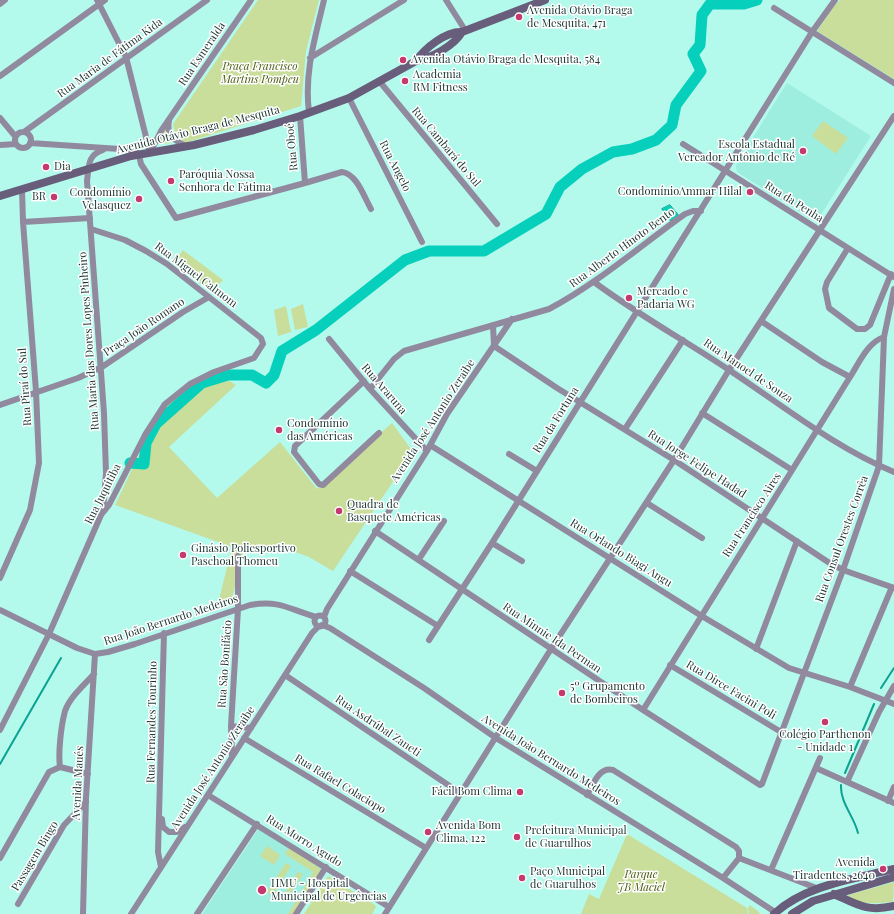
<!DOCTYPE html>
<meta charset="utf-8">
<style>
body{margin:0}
canvas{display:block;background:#b3f9ec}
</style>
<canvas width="894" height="914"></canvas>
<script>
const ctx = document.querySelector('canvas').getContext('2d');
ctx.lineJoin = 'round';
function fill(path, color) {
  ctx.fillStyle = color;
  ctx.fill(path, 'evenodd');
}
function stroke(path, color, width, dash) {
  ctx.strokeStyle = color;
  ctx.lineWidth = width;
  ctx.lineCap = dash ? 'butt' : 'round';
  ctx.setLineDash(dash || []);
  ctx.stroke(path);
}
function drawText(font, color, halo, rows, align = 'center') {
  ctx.font = font + ' "Playfair Display",serif';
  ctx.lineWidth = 3;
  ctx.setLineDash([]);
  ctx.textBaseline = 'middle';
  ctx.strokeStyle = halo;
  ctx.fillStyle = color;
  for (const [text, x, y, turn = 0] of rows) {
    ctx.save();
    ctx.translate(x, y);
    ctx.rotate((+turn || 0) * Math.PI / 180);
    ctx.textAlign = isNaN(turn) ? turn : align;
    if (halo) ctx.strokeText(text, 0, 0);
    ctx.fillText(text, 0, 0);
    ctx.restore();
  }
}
fill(new Path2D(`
 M787 83 871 136 820 216 811 219 737 172 736 165Z
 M259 828 321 868 292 914H202Z`), '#9eeee0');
fill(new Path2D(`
 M258 0H319L306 51 301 106 185 143 175 133 173 124Z
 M840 0H894V79L817 31 835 5Z
 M823 121 848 138 836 154 812 136Z
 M166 128 171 143 158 144Z
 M183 250 223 280 212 292 174 263Z
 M303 304 308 327 295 330 291 309Z
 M286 306 291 332 278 336 274 310Z
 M214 372 236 385 169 447 217 498 280 442 317 489 392 423 413 452 333 571 309 557 287 549H244L231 603 218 604 232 547 115 505 160 410Z
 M627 834 747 908 748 914H581L589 894 599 899Z
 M267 846 280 855 274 865 260 856Z
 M289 847 321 869 294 914H288L313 872 285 854Z
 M286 863 291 866 275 891 283 896 298 872 303 874 284 903 267 892Z
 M328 876 375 905 376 907 372 914H304Z
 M894 882 893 902C880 903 857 906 848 895Z
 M750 905 759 912 760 914H749L748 908Z`), '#c9de9a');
const water = new Path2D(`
 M670 205 680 217 672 223 662 209Z`);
fill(water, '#06d0bb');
stroke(water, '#0ba291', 1);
stroke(new Path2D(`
 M881 688 894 668
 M0 764 61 658
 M845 773 874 704
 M841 785C840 803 854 816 858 833`), '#0ba291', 2);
stroke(new Path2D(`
 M130 463 144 464 146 443 156 424 202 383 228 375H252L266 383 274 375 282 351 316 330 405 260 429 251H484L546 214 560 187 582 169 613 152 632 149 656 140 672 125 676 105 701 71 693 54 700 45 702 15 710 4H744L757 0`), '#06d0bb', 11);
stroke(new Path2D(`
 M97 0 126 57 150 153
 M446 0 465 30
 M0 4 5 0
 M774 8 894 83
 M310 58 404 0
 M0 76 105 0
 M380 82 497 224
 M349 98 422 242
 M309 112C304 73 315 38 324 0
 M0 118 15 136
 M169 121C166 134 175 142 187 146
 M15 140a8 8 0 1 1 16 0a8 8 0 1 1-16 0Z
 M24 132 207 0
 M30 143 135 150 139 155 141 164 176 218 305 183 300 116
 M683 144 894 277
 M0 145 16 144
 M103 150C87 155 89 167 87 181L104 413 106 473 103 512
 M150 153 161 131 251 0
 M305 183 342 172C357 174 364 197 371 209
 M23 222 90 218
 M848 248 827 282 825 289 829 308 857 329H865L870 325 891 274
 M594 282C637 314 684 340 729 370 782 405 834 447 894 472
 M761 321 822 362 850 377
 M493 325 494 346
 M329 339 370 389 427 451
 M494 346 557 388 674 460 828 562 843 570 894 588
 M364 381 295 446 294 452 319 484 323 485 379 433
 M370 389 394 359 404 351 549 309C598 283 640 246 685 214L693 211H701
 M0 405 78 378 102 367 183 312 209 297
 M702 413 792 470
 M625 429 683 340
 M430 445 700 615 789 668 850 687 894 704
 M509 454 537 471
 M647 503 702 538
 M375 531 643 710 760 785 762 784 843 570 879 466 884 337 894 289
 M492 543 522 561
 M419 559 444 521
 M350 571 438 626
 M0 578 30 510 39 463 36 391 23 222 22 189
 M0 610 77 648 95 654 108 652 135 644 250 605C281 600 288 609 316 617
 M314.5 621a5.5 5.5 0 1 1 11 0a5.5 5.5 0 1 1-11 0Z
 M324 617 327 609 427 451 447 414 512 319
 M322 625 330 628 424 688 496 738 723 878 775 912
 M429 640 492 543 812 32 835 0
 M756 649 797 541
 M670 665 781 732
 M285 675 460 793
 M850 687 892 587
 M643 710 850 377C859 363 868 342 884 337
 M231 726 251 728
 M0 730 49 634 101 515 109 505 145 435 165 404 190 384 214 372 254 358 263 344 261 338 167 264 146 251 125 240 91 229
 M244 738 426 848
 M232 756 231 726 238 609V556
 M60 767C58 753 61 726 65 711 70 697 84 685 94 674
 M816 768 894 803
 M847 782 879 712 894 686
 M208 795 389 907
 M587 795C593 785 599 766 613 770L736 847 739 851V858
 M888 801 894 787
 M162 819 163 827 169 832H177L185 827
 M0 858 49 772 60 767 88 774
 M739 858 819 889
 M161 867 158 852 164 633
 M771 870 820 758
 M723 878 739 858
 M18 904 64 825 86 802
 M83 914 86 798 95 654
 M131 914 312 633 319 626
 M197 914 257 824
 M296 914 326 867
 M385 914 551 649 674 460 729 370 894 116`), '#918a9f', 6);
stroke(new Path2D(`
 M416 61C425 48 446 31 462 32L545 0
 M0 196 131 156 194 145 254 130 300 116 349 98 416 61C431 58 454 46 462 32
 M834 894C858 905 867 912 894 906
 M774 914C805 885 854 879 894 869
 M792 914 813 901 894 877`), '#685d7b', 8);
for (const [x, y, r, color] of [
 [519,17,4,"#c53a6e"],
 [403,60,4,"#c53a6e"],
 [405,81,4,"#c53a6e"],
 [803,151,4,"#c53a6e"],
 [46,167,4,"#c53a6e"],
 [171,181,4,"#c53a6e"],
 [750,192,4,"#c53a6e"],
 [54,197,4,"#c53a6e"],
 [139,199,4,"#c53a6e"],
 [629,298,4,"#c53a6e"],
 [279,430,4,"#c53a6e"],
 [339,511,4,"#c53a6e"],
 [183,555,4,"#c53a6e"],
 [562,693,4,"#c53a6e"],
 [825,722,4,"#c53a6e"],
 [520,792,4,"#c53a6e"],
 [428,832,4,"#c53a6e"],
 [517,837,4,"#c53a6e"],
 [883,869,4,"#c53a6e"],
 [522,878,4,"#c53a6e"],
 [262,890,5,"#c53a6e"]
]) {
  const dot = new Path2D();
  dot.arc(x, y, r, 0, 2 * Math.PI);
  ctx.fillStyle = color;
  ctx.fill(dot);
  stroke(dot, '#fff', 1.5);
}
drawText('11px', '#183530', '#fff', [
 ["Avenida Otávio Braga",527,11],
 ["de Mesquita, 471",527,24],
 ["Avenida Otávio Braga de Mesquita, 584",411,60],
 ["Academia",413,75],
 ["RM Fitness",413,88],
 ["Escola Estadual",795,145,"right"],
 ["Vereador Antônio de Ré",795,158,"right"],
 ["Dia",54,167],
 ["Paróquia Nossa",179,175],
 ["Senhora de Fátima",179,188],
 ["CondomínioAmmar Hilal",742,192,"right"],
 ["Condomínio",131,193,"right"],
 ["Velasquez",131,206,"right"],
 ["BR",46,197,"right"],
 ["Mercado e",637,292],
 ["Padaria WG",637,305],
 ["Condomínio",287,424],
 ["das Américas",287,437],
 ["Quadra de",347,505],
 ["Basquete Américas",347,518],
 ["Ginásio Poliesportivo",191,549],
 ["Paschoal Thomeu",191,562],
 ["5º Grupamento",570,687],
 ["de Bombeiros",570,700],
 ["Colégio Parthenon",825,735,"center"],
 ["- Unidade 1",825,748,"center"],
 ["Fácil Bom Clima",512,792,"right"],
 ["Avenida Bom",436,826],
 ["Clima, 122",436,839],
 ["Prefeitura Municipal",525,831],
 ["de Guarulhos",525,844],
 ["Avenida",875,863,"right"],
 ["Tiradentes, 2640",875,876,"right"],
 ["Paço Municipal",530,872],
 ["de Guarulhos",530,885],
 ["HMU - Hospital",271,884],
 ["Municipal de Urgências",271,897]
], 'left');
drawText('11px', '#183530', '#fff', [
 ["Rua Esmeralda",202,54,-56],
 ["Rua Maria de Fátima Kida",110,58,-36],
 ["Avenida Otávio Braga de Mesquita",198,130,-14],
 ["Rua Oboé",292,147,-95],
 ["Rua Cambará do Sul",446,147,50],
 ["Rua Angelo",395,166,63],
 ["Rua da Penha",794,202,32],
 ["Rua Alberto Hinoto Bento",622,248,-36],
 ["Rua Miguel Calmom",196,275,37],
 ["Praça João Romano",144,327,-34],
 ["Rua Maria das Dores Lopes Pinheiro",89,341,-94],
 ["Rua Manoel de Souza",748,371,34],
 ["Rua Piraí do Sul",25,387,-94],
 ["Rua Araruna",384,389,49],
 ["Rua da Fortuna",556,420,-58],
 ["Avenida José Antonio Zeraibe",433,421,-57],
 ["Rua Jorge Felipe Hadad",697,464,33],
 ["Rua Juquitiba",103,494,-63],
 ["Rua Francisco Aires",752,515,-57],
 ["Rua Consul Orestes Corrêa",842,539,-70],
 ["Rua Orlando Biagi Angu",621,553,32],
 ["Rua João Bernardo Medeiros",171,620,-18],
 ["Rua Minnie Ida Perman",552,638,34],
 ["Rua São Bonifácio",225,664,-86],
 ["Rua Dirce Facini Poli",731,690,31],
 ["Rua Fernandes Tourinho",152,722,-89],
 ["Rua Asdrúbal Zaneti",378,726,34],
 ["Avenida João Bernardo Medeiros",551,760,32],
 ["Avenida José Antonio Zeraibe",213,768,-57],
 ["Avenida Maués",78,783,-87],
 ["Rua Rafael Colaciopo",340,784,31],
 ["Rua Morro Agudo",304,841,32],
 ["Passagem Bingo",35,856,-59]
]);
drawText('italic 11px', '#4c5d11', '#fff', [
 ["Praça Francisco",260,67],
 ["Martins Pompeu",260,80],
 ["Parque",641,875],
 ["JB Maciel",641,888]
]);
</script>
